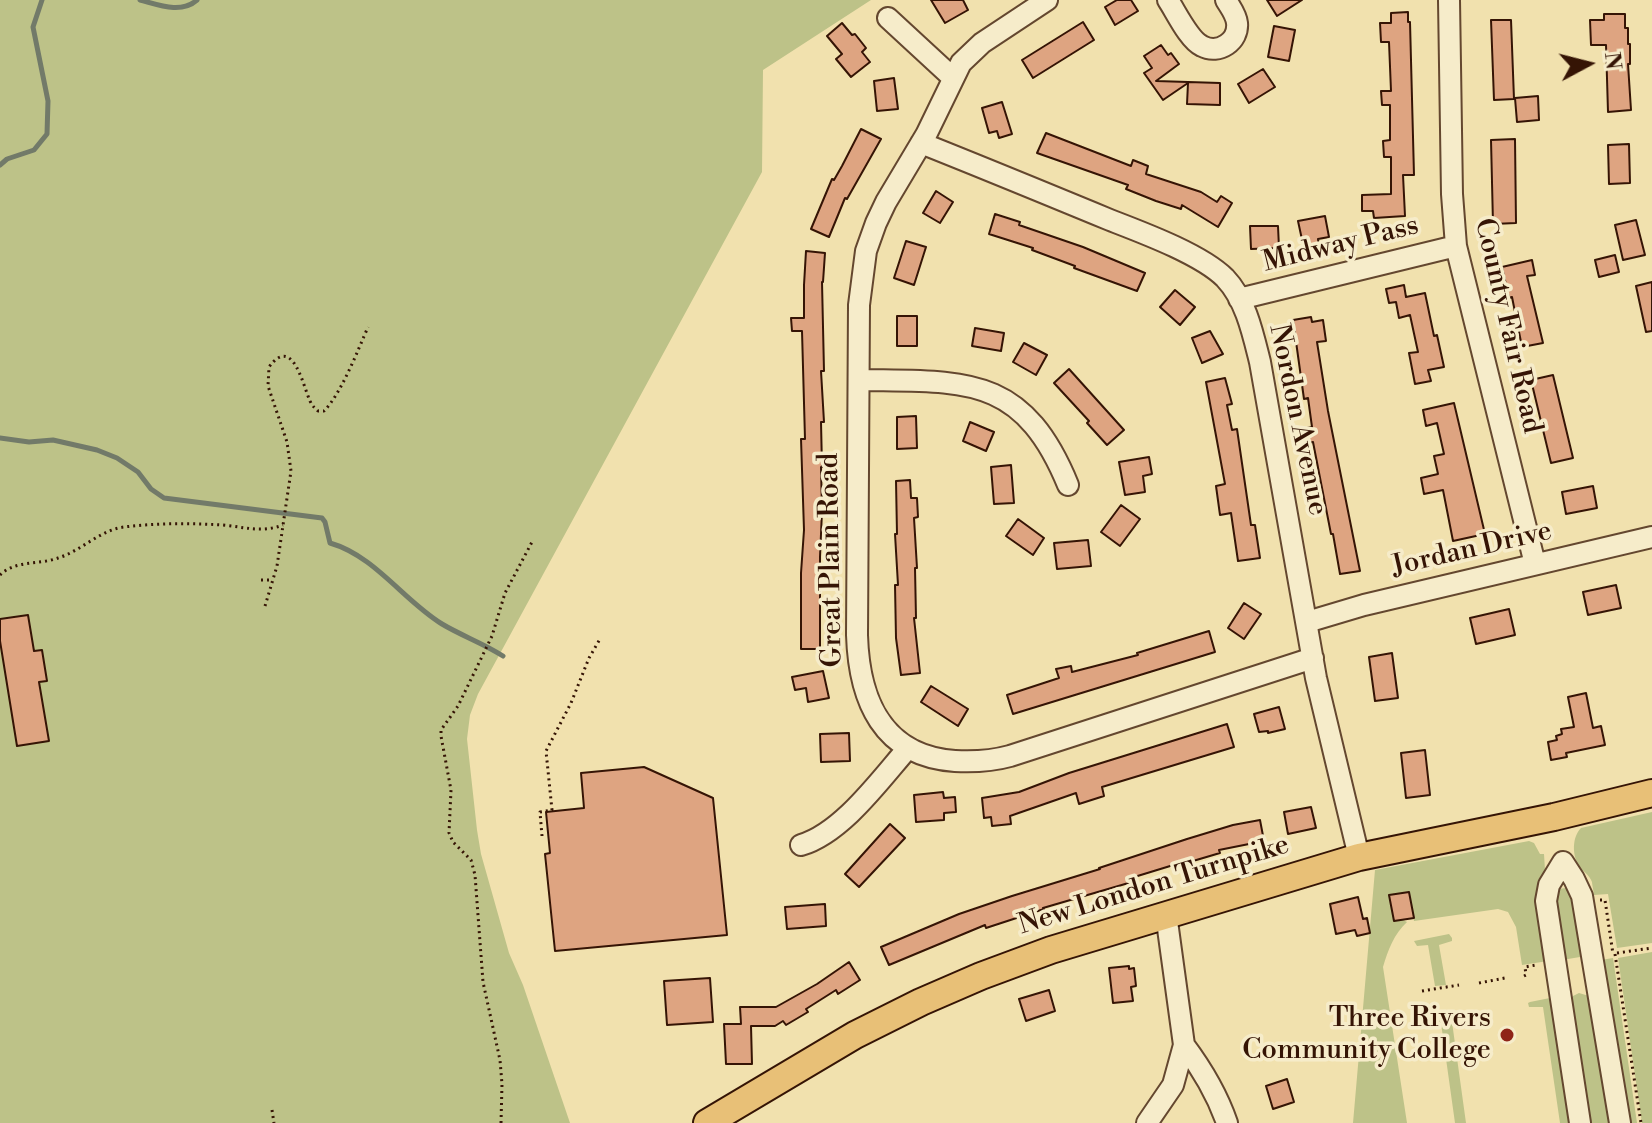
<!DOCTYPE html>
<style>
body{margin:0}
#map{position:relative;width:1652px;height:1123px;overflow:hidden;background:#f1e1ae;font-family:"Libre Bodoni",serif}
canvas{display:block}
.north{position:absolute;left:1548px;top:24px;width:80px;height:80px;-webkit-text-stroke:6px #f6ecca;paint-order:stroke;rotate:83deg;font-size:22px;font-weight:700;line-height:32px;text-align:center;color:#351405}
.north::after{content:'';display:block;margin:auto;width:28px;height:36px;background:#351405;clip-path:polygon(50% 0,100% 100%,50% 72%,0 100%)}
</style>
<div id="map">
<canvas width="1652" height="1123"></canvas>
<div class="north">N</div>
</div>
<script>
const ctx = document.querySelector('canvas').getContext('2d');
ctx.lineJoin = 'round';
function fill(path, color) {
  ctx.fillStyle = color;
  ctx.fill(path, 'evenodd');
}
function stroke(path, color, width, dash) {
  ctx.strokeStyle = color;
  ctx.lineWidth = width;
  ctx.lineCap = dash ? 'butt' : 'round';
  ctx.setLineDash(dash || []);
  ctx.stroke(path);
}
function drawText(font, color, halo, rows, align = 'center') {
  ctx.font = font + ' "Libre Bodoni",serif';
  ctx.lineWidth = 7;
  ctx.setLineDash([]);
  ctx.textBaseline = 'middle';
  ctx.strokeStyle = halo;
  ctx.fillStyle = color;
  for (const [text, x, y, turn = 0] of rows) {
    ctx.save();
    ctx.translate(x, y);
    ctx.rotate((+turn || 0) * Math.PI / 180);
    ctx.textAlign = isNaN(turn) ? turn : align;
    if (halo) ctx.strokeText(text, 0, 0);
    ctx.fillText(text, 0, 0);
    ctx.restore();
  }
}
fill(new Path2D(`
 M0 0H871L763 70 762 172 478 694 470 715 467 739 477 830 481 854 509 953 523 985 570 1123H0Z
 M1652 812V943L1617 948 1608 894 1594 895C1594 893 1592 884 1592 882 1589 874 1583 872 1579 866 1572 855 1572 837 1581 828Z
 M1529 841 1534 843 1540 854H1544L1545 870 1538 885 1537 896 1548 961 1522 965 1516 927 1508 912 1498 909 1414 921 1409 892 1389 895 1394 921 1403 920 1407 922C1394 934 1388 950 1383 967L1407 1123H1353L1375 870Z
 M1566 888 1570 889 1586 956 1562 960 1553 897 1558 889Z
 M1449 934 1452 938V941L1439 945 1446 985 1435 986 1428 945 1417 946 1414 941Z
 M1652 952V1123H1642L1618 958Z
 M1613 958 1637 1123H1625L1601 960Z
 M1579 993 1589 996 1611 1123H1586L1569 1002 1573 996Z
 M1550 998 1552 999 1572 1123H1560L1543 1007H1529L1528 1003 1530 1002Z
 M1461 1012 1465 1015 1464 1019 1452 1022 1466 1123H1455L1441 1023 1429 1024 1426 1019Z`), '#bdc288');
stroke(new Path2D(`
 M140 0C159 5 181 14 197 0
 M0 165 7 159 34 150 47 134 48 101 33 27 42 0
 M0 438 29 442 53 440 97 450 117 458 138 472 151 489 164 498 322 518 325 522 330 543C375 556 403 600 442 624 462 636 483 643 503 656`), '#727a69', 5);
const building = new Path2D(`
 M931 0H963L968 10 945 23Z
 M1117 0H1131L1138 11 1115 25 1105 7Z
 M1267 0H1302L1277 16Z
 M1408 12V22H1410L1414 175H1403L1405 216 1374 218 1373 211H1362V195L1391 194V157H1384L1383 141 1390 140V105H1382L1381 91H1391L1389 42H1381L1380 23H1391V13Z
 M1604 14H1625V28H1628V44H1630V64H1628L1631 110 1608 112 1606 45H1591L1590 20H1604Z
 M1491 20H1511L1514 99 1494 100Z
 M1083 22 1094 40 1033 78 1022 60Z
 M842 23 852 35 855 34 866 48 862 52 870 62 851 77 836 59 842 54 827 36Z
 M1274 26 1295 30 1289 61 1268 57Z
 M1161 45 1168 55 1171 53 1179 64 1156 81 1220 83V105L1187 104 1188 83 1163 100 1144 73 1152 68 1144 56Z
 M1263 69 1275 87 1249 103 1238 84Z
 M894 78 898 109 877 111 874 81Z
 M1538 96 1539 120 1517 122 1515 98Z
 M1002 102 1012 134 999 138 997 131 989 133 982 108Z
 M861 129 881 139 847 199 845 198 829 237 811 229 832 179 834 180 842 166Z
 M1046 133 1131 166 1133 160 1148 166 1146 174 1201 192 1217 202 1221 196 1232 203 1218 227 1182 205 1181 209 1156 201 1126 189 1128 185 1037 153Z
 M1515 139 1516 223 1493 224 1491 140Z
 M1629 144 1630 183 1609 184 1608 145Z
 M936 191 953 202 940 223 923 213Z
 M995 214 1020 222 1019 225 1083 247 1145 273 1137 291 1074 268 1075 266 1032 250 1033 248 989 234Z
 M1325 216 1329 237 1318 239 1319 246 1304 249 1298 221Z
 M1636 220 1645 255 1623 260 1615 225Z
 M1250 226H1278L1279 248 1251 249Z
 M906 241 926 247 914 285 894 278Z
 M806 251 825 253 823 282H822L824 371H821L824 422H821L822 467H821L822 511 820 557V649H801V573L804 530 801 439H805L802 331H792L791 318H804V285Z
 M1615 255 1619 272 1599 277 1595 260Z
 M1532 260 1535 275 1527 276 1543 343 1522 347 1512 297 1509 298 1502 267Z
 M1652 282V331L1646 332 1636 286Z
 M1404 285 1406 297 1425 293 1434 336 1437 335 1444 367 1428 370 1431 381 1415 384 1409 353 1418 352 1410 315 1399 318 1396 302 1389 303 1386 289Z
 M1175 290 1195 307 1180 325 1160 307Z
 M897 316H917V346H897Z
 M1311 317 1312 322 1323 320 1326 341 1317 342 1328 411 1360 571 1340 574 1333 534H1331L1313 442 1308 443 1307 428 1312 427 1308 398 1304 399 1293 320Z
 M975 328 1004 333 1001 351 972 346Z
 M1210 331 1223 354 1202 363 1192 338Z
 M1024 343 1047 355 1036 375 1013 362Z
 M1069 369 1124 430 1107 445 1087 423 1089 421 1054 383Z
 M1553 375 1573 458 1551 463 1531 380Z
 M1225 378 1232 404 1227 405 1232 430 1237 429 1251 525H1255L1260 558 1238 561 1231 513 1220 515 1216 486 1225 484 1206 382Z
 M1454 403 1485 534 1453 541 1443 490 1424 494 1421 478 1438 474 1434 456 1444 454 1437 423 1426 426 1423 410Z
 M916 416 917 448 897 449V417Z
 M970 422 994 432 986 451 963 441Z
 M1149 457 1152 474 1143 476 1145 492 1125 495 1119 462Z
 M1011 465 1014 503 994 504 991 467Z
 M910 480 911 498H917L918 517 914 518 917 568H915L916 618H914L920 673 901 675 896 638 895 585H898L895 534H897L896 481Z
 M1593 486 1597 508 1566 514 1562 492Z
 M1121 505 1140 519 1120 546 1101 532Z
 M1018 519 1044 538 1033 555 1006 536Z
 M1088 540 1091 566 1057 569 1054 543Z
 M1616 585 1621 608 1588 615 1583 592Z
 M1244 603 1261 614 1244 639 1228 628Z
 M1509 609 1515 635 1476 644 1470 618Z
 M28 615 34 651 42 650 47 681 39 682 49 741 17 746 0 641V619Z
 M1209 631 1215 652 1013 714 1007 695 1059 678 1056 669 1071 666 1072 672 1138 655 1137 653Z
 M1392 653 1398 698 1375 701 1369 657Z
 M823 671 829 698 808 702 806 688 795 690 792 677Z
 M931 686 968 709 958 726 921 702Z
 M1586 693 1593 728 1601 726 1605 745 1566 753 1567 757 1551 760 1548 742 1557 740 1556 736 1562 734 1561 729 1574 727 1568 697Z
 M1279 707 1285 729 1268 733V731L1259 732 1254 714Z
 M1227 724 1234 747 1102 787 1104 796 1079 804 1076 793 1010 816 1011 824 992 826 991 817 984 818 982 798 1019 792 1069 773Z
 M849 733 850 761 821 762 820 734Z
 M1425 750 1430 795 1406 798 1401 753Z
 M644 767 713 798 727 935 555 951 545 854 550 853 546 812 584 808 581 773Z
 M943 792 944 798 955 797 956 812 944 813V820L916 822 914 795Z
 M1311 807 1316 828 1288 834 1284 812Z
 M1260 820 1264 841 1219 850 1220 853 1193 861V859L1131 878 1132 882 1043 908 1044 909 986 928 985 925 889 965 881 947 959 914 1012 896 1100 869 1099 868 1187 839 1233 825Z
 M890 824 905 838 859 887 845 874Z
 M1409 892 1414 918 1394 921 1389 895Z
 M1358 897 1363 919 1367 918 1370 933 1357 936 1355 930 1336 934 1330 904Z
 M825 904 826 926 787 929 785 907Z
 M849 962 860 980 838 994 836 990 806 1009 808 1012 786 1025 783 1021 775 1026H751L752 1064H726L724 1024H741L740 1007H776L817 984Z
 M1129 966V969L1134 968 1136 986 1131 987 1133 1001 1113 1003 1109 968Z
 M710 978 713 1022 667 1025 664 981Z
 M1049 990 1055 1011 1026 1021 1019 999Z
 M1287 1079 1294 1102 1273 1109 1266 1086Z`);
fill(building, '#dea481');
stroke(building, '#351405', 2);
const minor = new Path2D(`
 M1047 0 982 43 961 63 926 135 886 202 876 223 866 251 859 305 857 635C859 700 882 756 955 761 974 762 992 761 1010 756L1313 658
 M1168 0C1176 12 1189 40 1202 46 1219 55 1239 41 1237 23 1236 14 1230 7 1226 0
 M1449 0 1452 194 1456 246 1535 564
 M888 18 953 78
 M921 143C984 168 1047 194 1110 220 1141 232 1201 254 1225 278 1246 300 1253 334 1260 362L1316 678 1359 857
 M1239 299 1456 246
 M859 380C964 382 1022 373 1068 485
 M1307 622 1364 605 1652 537
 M801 845C842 833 880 780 908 748
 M1184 1045C1202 1069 1217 1094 1227 1123
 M1147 1123 1173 1085 1184 1045 1166 914
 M1580 1123 1546 901 1549 885 1563 862 1574 879 1582 896 1620 1123`);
const major = new Path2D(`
 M707 1123 855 1035 921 1002 981 976 1051 950 1359 857 1554 817 1652 793`);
stroke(minor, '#64472f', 24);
stroke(major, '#351405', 30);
stroke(new Path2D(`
 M0 575C15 560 39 565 58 558 81 551 100 530 124 527 156 523 190 523 223 525 244 527 262 533 283 525
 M261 580H273
 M265 606 277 566 291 471 287 442 268 386 269 367C293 334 303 386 310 401 313 407 314 407 318 411H324C341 394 358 350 368 327
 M542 836 540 812 552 810 546 751 571 703 589 658 600 639
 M1600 900H1605L1613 954
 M1617 953 1652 948
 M1615 954 1641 1123
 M1524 976 1526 975 1525 967 1536 965
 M1479 983 1505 978
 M1422 991 1459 985
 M272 1110 274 1123
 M501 1123 502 1084 500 1060 483 982 475 875 471 860 453 842 449 833 451 790 441 736V730L458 706 492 636 505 593 532 542`), '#351405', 3, [2, 4]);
stroke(minor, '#f6ecca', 20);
stroke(major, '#e8c077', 26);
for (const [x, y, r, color] of [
 [1507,1035,8,"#8f2418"]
]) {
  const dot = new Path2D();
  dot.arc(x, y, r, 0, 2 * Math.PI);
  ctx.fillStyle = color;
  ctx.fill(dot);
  stroke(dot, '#f6ecca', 3);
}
drawText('28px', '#351405', '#f6ecca', [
 ["Midway Pass",1341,245,-14],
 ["County Fair Road",1507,326,77],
 ["Nordon Avenue",1297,420,78],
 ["Jordan Drive",1472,550,-13],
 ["Great Plain Road",832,560,-91],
 ["New London Turnpike",1154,886,-17]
]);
drawText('28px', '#351405', '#f6ecca', [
 ["Three Rivers",1491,1019],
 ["Community College",1491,1051]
], 'right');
</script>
